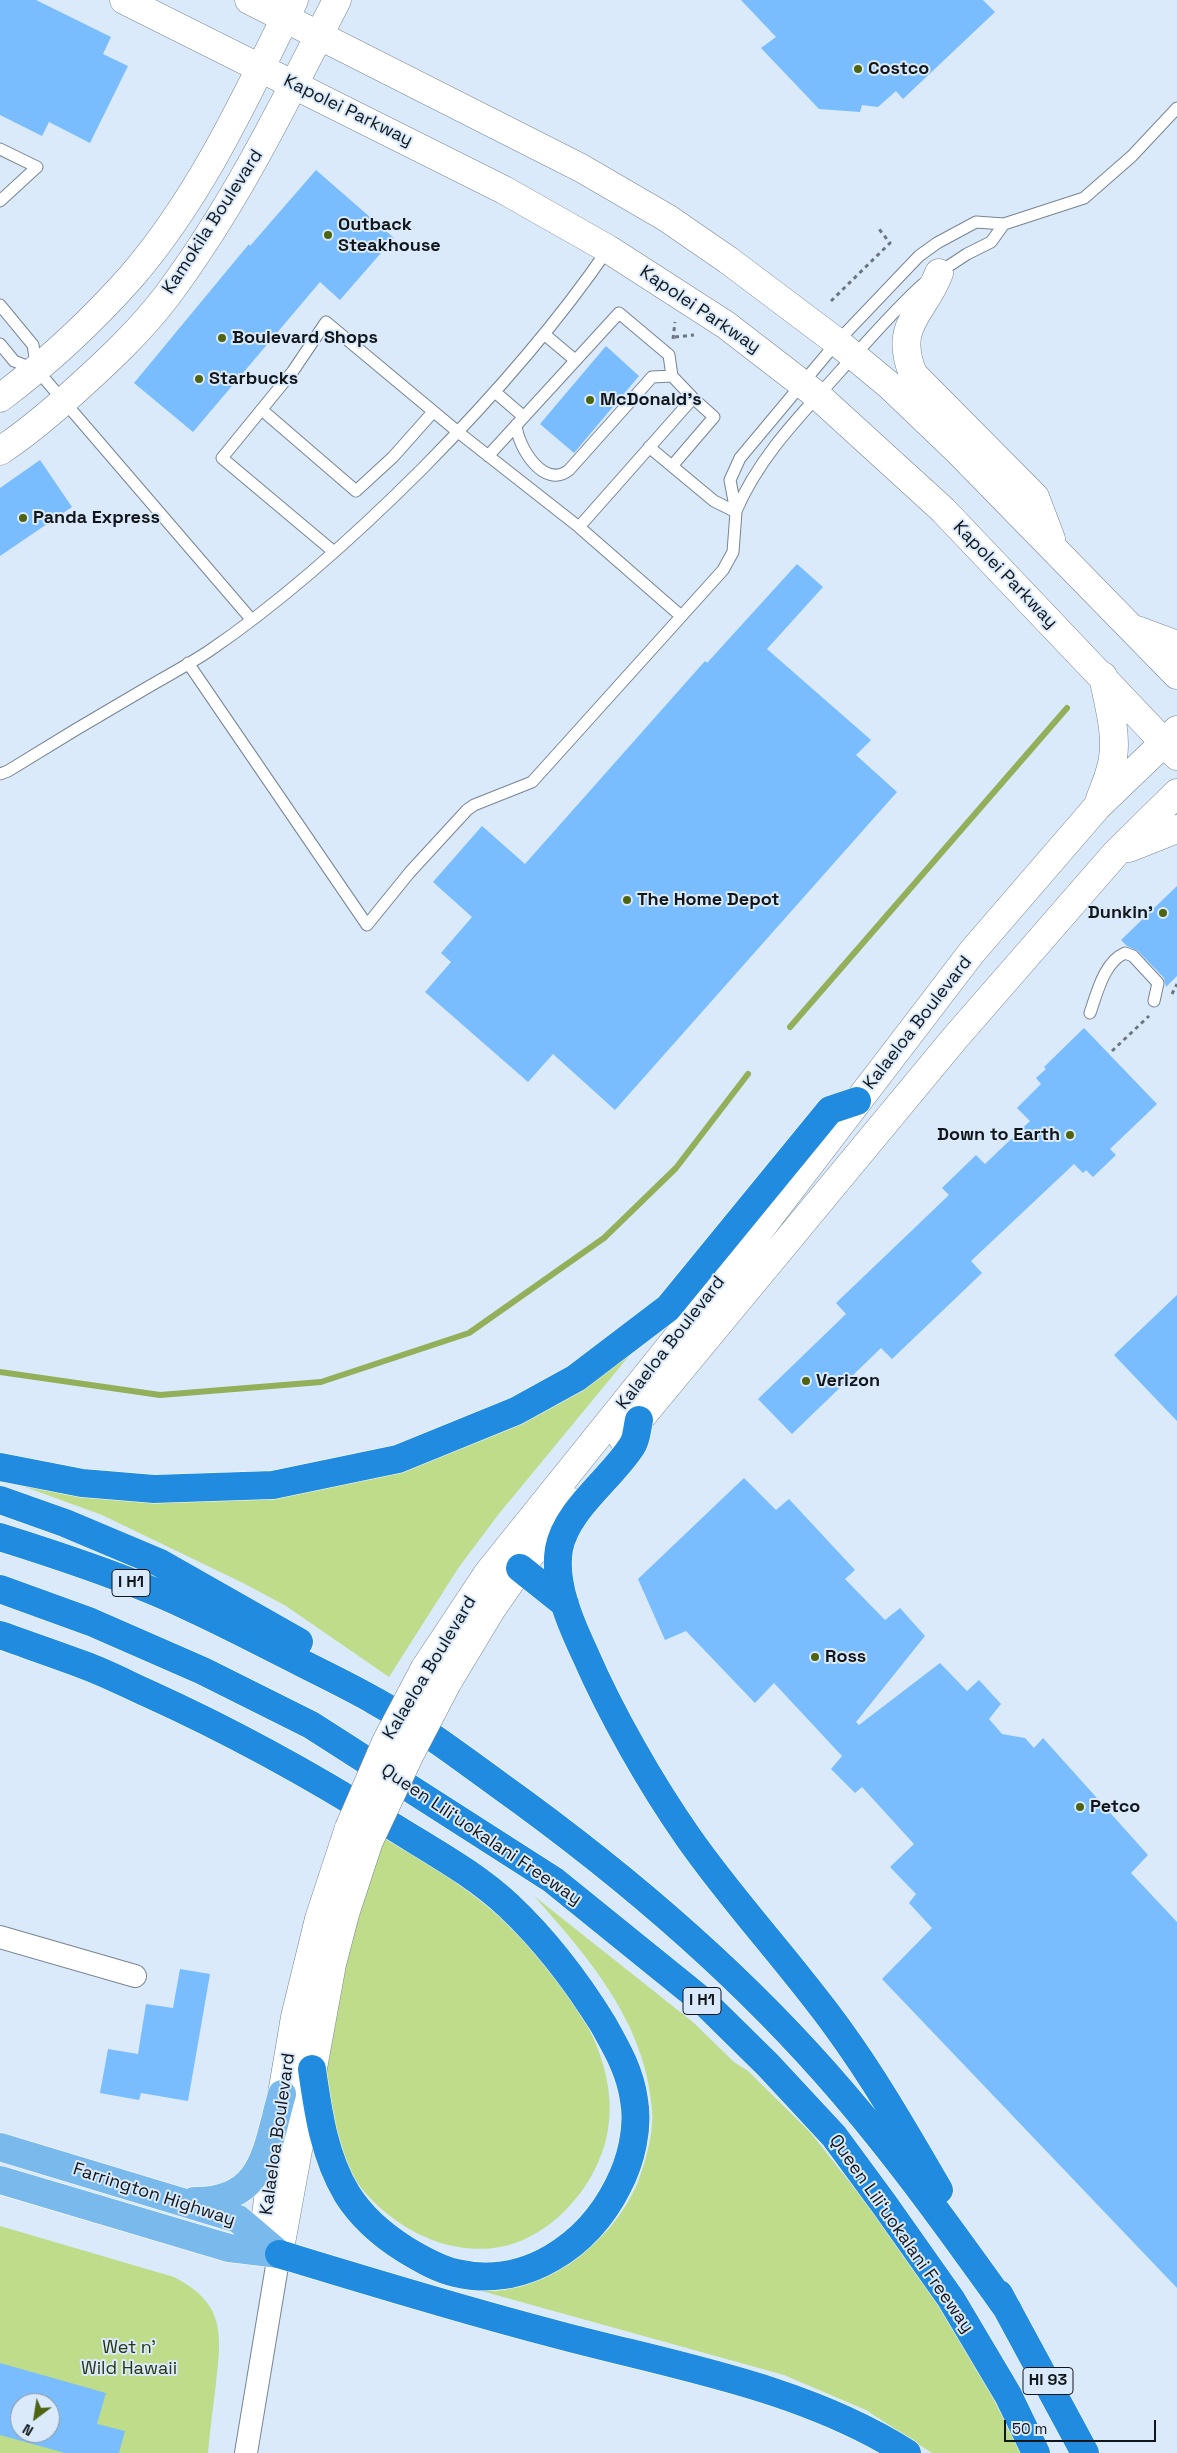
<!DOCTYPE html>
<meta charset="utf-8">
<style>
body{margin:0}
#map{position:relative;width:1177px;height:2453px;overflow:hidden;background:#daeafa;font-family:"Space Grotesk",sans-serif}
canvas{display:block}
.north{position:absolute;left:10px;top:2393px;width:50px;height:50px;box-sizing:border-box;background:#daeafa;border:1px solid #8a95a1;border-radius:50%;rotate:211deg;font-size:14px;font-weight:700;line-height:20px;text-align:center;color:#11161b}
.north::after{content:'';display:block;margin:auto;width:18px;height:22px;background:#4e6411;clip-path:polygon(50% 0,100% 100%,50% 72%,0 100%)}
.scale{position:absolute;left:1004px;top:2420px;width:152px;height:22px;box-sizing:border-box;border:2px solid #11161b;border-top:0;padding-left:6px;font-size:15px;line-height:18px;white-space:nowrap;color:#11161b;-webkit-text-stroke:4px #daeafa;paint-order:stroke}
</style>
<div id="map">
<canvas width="1177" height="2453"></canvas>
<div class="north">N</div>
<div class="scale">50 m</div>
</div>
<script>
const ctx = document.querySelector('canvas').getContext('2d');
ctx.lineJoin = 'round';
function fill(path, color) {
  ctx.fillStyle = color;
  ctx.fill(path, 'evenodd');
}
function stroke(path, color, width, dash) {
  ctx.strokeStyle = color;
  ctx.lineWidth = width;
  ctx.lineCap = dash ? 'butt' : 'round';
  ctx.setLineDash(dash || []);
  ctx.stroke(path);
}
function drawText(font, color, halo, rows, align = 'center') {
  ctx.font = font + ' "Space Grotesk",sans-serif';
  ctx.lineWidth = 4;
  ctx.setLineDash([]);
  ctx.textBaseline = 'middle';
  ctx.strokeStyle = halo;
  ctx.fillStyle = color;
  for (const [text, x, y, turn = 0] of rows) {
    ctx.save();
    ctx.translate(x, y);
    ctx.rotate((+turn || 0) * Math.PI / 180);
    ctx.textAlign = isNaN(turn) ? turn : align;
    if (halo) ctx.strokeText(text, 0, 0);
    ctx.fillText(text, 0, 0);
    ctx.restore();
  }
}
fill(new Path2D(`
 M643 1339 498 1515 459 1567 389 1677 286 1606 243 1583 102 1515 9 1481 348 1475Z
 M378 1832C401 1847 425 1861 448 1876 534 1936 656 2063 592 2175 573 2209 539 2240 500 2247 434 2259 366 2211 339 2153 334 2142 322 2086 322 2073 321 2056 330 2031 334 2014 347 1952 360 1893 378 1832Z
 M534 1896 694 2023 734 2062 748 2071 810 2132 882 2223 934 2296 980 2372 1021 2453H932L866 2410 784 2375 442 2280C478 2271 513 2262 549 2253 562 2250 580 2248 593 2242 610 2234 635 2194 640 2176 647 2156 654 2131 652 2109 645 2022 589 1958 534 1896Z
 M0 2226 174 2277C225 2303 222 2334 216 2384 213 2407 210 2430 208 2453H0ZM20 2403H50V2433H20Z`), '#bfdc8a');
stroke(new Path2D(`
 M790 1027 1067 708
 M0 1372 160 1395 321 1382 469 1333 604 1238 676 1168 748 1074`), '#93af59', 6);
fill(new Path2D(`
 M0 0H36L111 37 103 54 128 66 90 143 49 122 42 136 0 115Z
 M741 0H983L995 12 903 99 896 91 878 107 862 105 860 112 819 109 761 48 776 37Z
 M316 170 394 238 340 300 320 282 193 432 134 383 249 244 250 246Z
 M606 346 639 376 574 453 540 424Z
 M40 460 72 507 0 556V488Z
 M797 564 823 587 767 649 871 740 856 755 897 792 615 1110 553 1054 528 1082 425 992 451 962 441 953 472 917 433 882 482 826 525 864 705 661 707 663Z
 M1177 886V976L1166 987 1164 978 1138 951 1127 946 1121 940Z
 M1084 1028 1157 1104 1110 1149 1116 1155 1093 1177 1086 1170 1083 1173 1074 1164 971 1261 982 1273 892 1359 881 1348 792 1434 758 1399 846 1314 836 1303 949 1195 942 1188 976 1155 985 1164 1030 1121 1017 1108 1041 1084 1036 1078 1046 1069 1044 1067Z
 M1177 1295V1421L1114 1355Z
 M744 1478 776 1510 789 1499 855 1570 845 1579 885 1620 900 1608 925 1636 856 1722 859 1725 940 1663 967 1691 979 1680 1001 1704 989 1719 1002 1734 1025 1738 1034 1748 1043 1738 1148 1855 1131 1873 1177 1922V2288L882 1979 932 1928 909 1903 916 1894 890 1867 914 1844 862 1787 855 1793 831 1769 842 1756 774 1683 755 1703 686 1631 665 1640 638 1579Z
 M180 1969 210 1974 188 2101 141 2093 139 2100 100 2093 108 2049 138 2054 146 2004 173 2008Z
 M0 2363 106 2393 97 2424 125 2431 119 2453H65L0 2435ZM20 2403H50V2433H20Z`), '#79bdff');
const lane = new Path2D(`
 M0 149 37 167 0 201
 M938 273 967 254 991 242 1004 224
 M0 305 33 345 37 370 14 361 0 344
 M544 334 575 360
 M37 370 251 619
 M495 392 524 417
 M262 410 356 491 393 457 433 412
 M516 425C518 447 544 490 569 470L652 377 672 376
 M649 447 714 501 736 512
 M488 456 619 313 669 355 672 376 693 398 579 527
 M672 466 714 417 693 398
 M736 511C760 455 802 414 842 369 869 340 894 310 923 284
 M334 552 222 458 293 371 326 322 458 432 579 527 681 616
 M188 663 367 925 410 872 467 810 474 805 532 782 723 570 733 552 736 512 730 480 740 458 837 342 919 256 937 243 976 222 1004 224 1084 198 1132 156 1177 108
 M0 774 8 771C53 743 98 716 143 690 165 677 188 665 209 651 287 598 357 534 423 468 490 400 554 328 608 249
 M1090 1013C1097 993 1104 962 1125 953L1133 956 1158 983 1154 1001`);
const street = new Path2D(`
 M0 1937 135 1976
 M246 2453 279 2254`);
const secondary = new Path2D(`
 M124 0 504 190 608 249 726 325 818 396 943 510 1177 756
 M249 0 581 168 667 218 728 260 837 342 889 385 959 452 1177 675
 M939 273C923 315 893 324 913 374L1035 497 1051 539
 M0 398C48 362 91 322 131 277 201 196 247 95 294 0
 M0 451C27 433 53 411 77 389 108 361 140 331 166 297 235 205 285 102 337 0
 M1137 630 1177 645
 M1100 799C1105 786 1111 773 1113 758 1117 732 1108 702 1103 676
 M1129 848 1177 829
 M623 1439 955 1038 1116 853 1177 793
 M425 1668 488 1573 680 1334 972 952 1097 807 1177 730
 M447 1683 491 1610 520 1568 573 1502
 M279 2254 265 2222 282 2094 295 2017 319 1919 349 1828
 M279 2254 332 1964 345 1914 369 1841`);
const primary = new Path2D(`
 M0 2147 238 2219 279 2254
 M0 2180 229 2248 279 2254
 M194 2201C265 2202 266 2149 282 2094`);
const highway = new Path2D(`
 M639 1420C637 1428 637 1439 632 1446 611 1479 566 1510 559 1549 553 1584 571 1624 585 1654 611 1714 651 1784 688 1837 734 1903 790 1962 837 2027 875 2079 907 2135 939 2190
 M0 1467 82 1483 154 1489 273 1485 398 1459 516 1411 576 1378 668 1308 830 1110 857 1101
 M0 1500 65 1523 160 1563 299 1642
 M0 1537C51 1553 104 1570 153 1591 201 1611 248 1636 294 1659 321 1673 349 1686 375 1701 418 1725 459 1756 499 1785 622 1873 744 1977 843 2093 902 2162 955 2236 1008 2310
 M520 1568 565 1604
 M0 1589 91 1622 203 1671 311 1725 553 1880 705 2003 768 2065 834 2136 884 2204 951 2299 1008 2395 1036 2453
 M0 1635C28 1645 57 1655 84 1665 106 1673 127 1684 147 1693 231 1731 311 1775 389 1824 430 1850 474 1873 509 1906 545 1940 577 1982 603 2024 617 2049 630 2071 634 2100 639 2128 631 2161 618 2186 588 2246 525 2289 456 2273 438 2269 421 2259 406 2250 382 2235 362 2218 347 2194 324 2156 318 2111 312 2069
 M279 2254C371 2282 462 2310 555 2334 674 2366 801 2386 907 2453
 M999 2294 1085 2453`);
stroke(lane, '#768493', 13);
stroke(street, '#768493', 24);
stroke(secondary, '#768493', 29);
stroke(primary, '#fff', 29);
stroke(highway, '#fff', 29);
stroke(new Path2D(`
 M831 301 890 243 879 229
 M675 337 694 335
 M673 339 675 322
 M1172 994 1177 984
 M1112 1051 1149 1016`), '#6c7680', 3, [4, 4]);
stroke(lane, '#fff', 11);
stroke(street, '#fff', 22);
stroke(secondary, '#fff', 28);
stroke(primary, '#7ab9ec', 28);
stroke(highway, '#218be0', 28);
const secondaryBridge = new Path2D(`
 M349 1828 386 1742 425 1668
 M369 1841 410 1754 447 1683`);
stroke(secondaryBridge, '#768493', 29, []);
stroke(secondaryBridge, '#fff', 28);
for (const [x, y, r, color] of [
 [858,69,5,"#4e6411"],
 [328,235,5,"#4e6411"],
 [222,338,5,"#4e6411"],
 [199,379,5,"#4e6411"],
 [590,400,5,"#4e6411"],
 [23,518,5,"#4e6411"],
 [627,900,5,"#4e6411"],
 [1163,913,5,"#4e6411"],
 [1070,1135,5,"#4e6411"],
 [806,1381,5,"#4e6411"],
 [815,1657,5,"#4e6411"],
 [1080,1807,5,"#4e6411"]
]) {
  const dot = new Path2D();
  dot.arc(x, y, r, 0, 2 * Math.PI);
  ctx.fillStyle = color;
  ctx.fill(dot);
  stroke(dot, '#daeafa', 2);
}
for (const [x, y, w] of [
 [131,1583,38],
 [702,2001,38],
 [1048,2381,50]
]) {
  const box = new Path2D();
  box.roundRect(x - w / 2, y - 13.5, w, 27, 4);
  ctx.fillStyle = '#daeafa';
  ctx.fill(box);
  stroke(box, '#11161b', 1);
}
drawText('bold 16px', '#11161b', null, [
 ["I H1",131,1583],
 ["I H1",702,2001],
 ["HI 93",1048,2381]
]);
drawText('bold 18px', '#11161b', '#daeafa', [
 ["Costco",868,69],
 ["Outback",338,225],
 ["Steakhouse",338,246],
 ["Boulevard Shops",232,338],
 ["Starbucks",209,379],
 ["McDonald's",600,400],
 ["Panda Express",33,518],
 ["The Home Depot",637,900],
 ["Dunkin'",1153,913,"right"],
 ["Down to Earth",1060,1135,"right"],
 ["Verizon",816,1381],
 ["Ross",825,1657],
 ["Petco",1090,1807]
], 'left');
drawText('18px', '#11161b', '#daeafa', [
 ["Kapolei Parkway",348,111,26],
 ["Kamokila Boulevard",213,222,-57],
 ["Kapolei Parkway",700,310,34],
 ["Kapolei Parkway",1005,575,46],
 ["Kalaeloa Boulevard",918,1023,-52],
 ["Kalaeloa Boulevard",671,1343,-52],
 ["Kalaeloa Boulevard",430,1668,-59],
 ["Queen Liliʻuokalani Freeway",481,1835,34],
 ["Kalaeloa Boulevard",278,2134,-82],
 ["Farrington Highway",154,2195,18],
 ["Queen Liliʻuokalani Freeway",901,2234,55]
]);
drawText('18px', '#293410', '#daeafa', [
 ["Wet n'",129,2348],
 ["Wild Hawaii",129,2369]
]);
</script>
